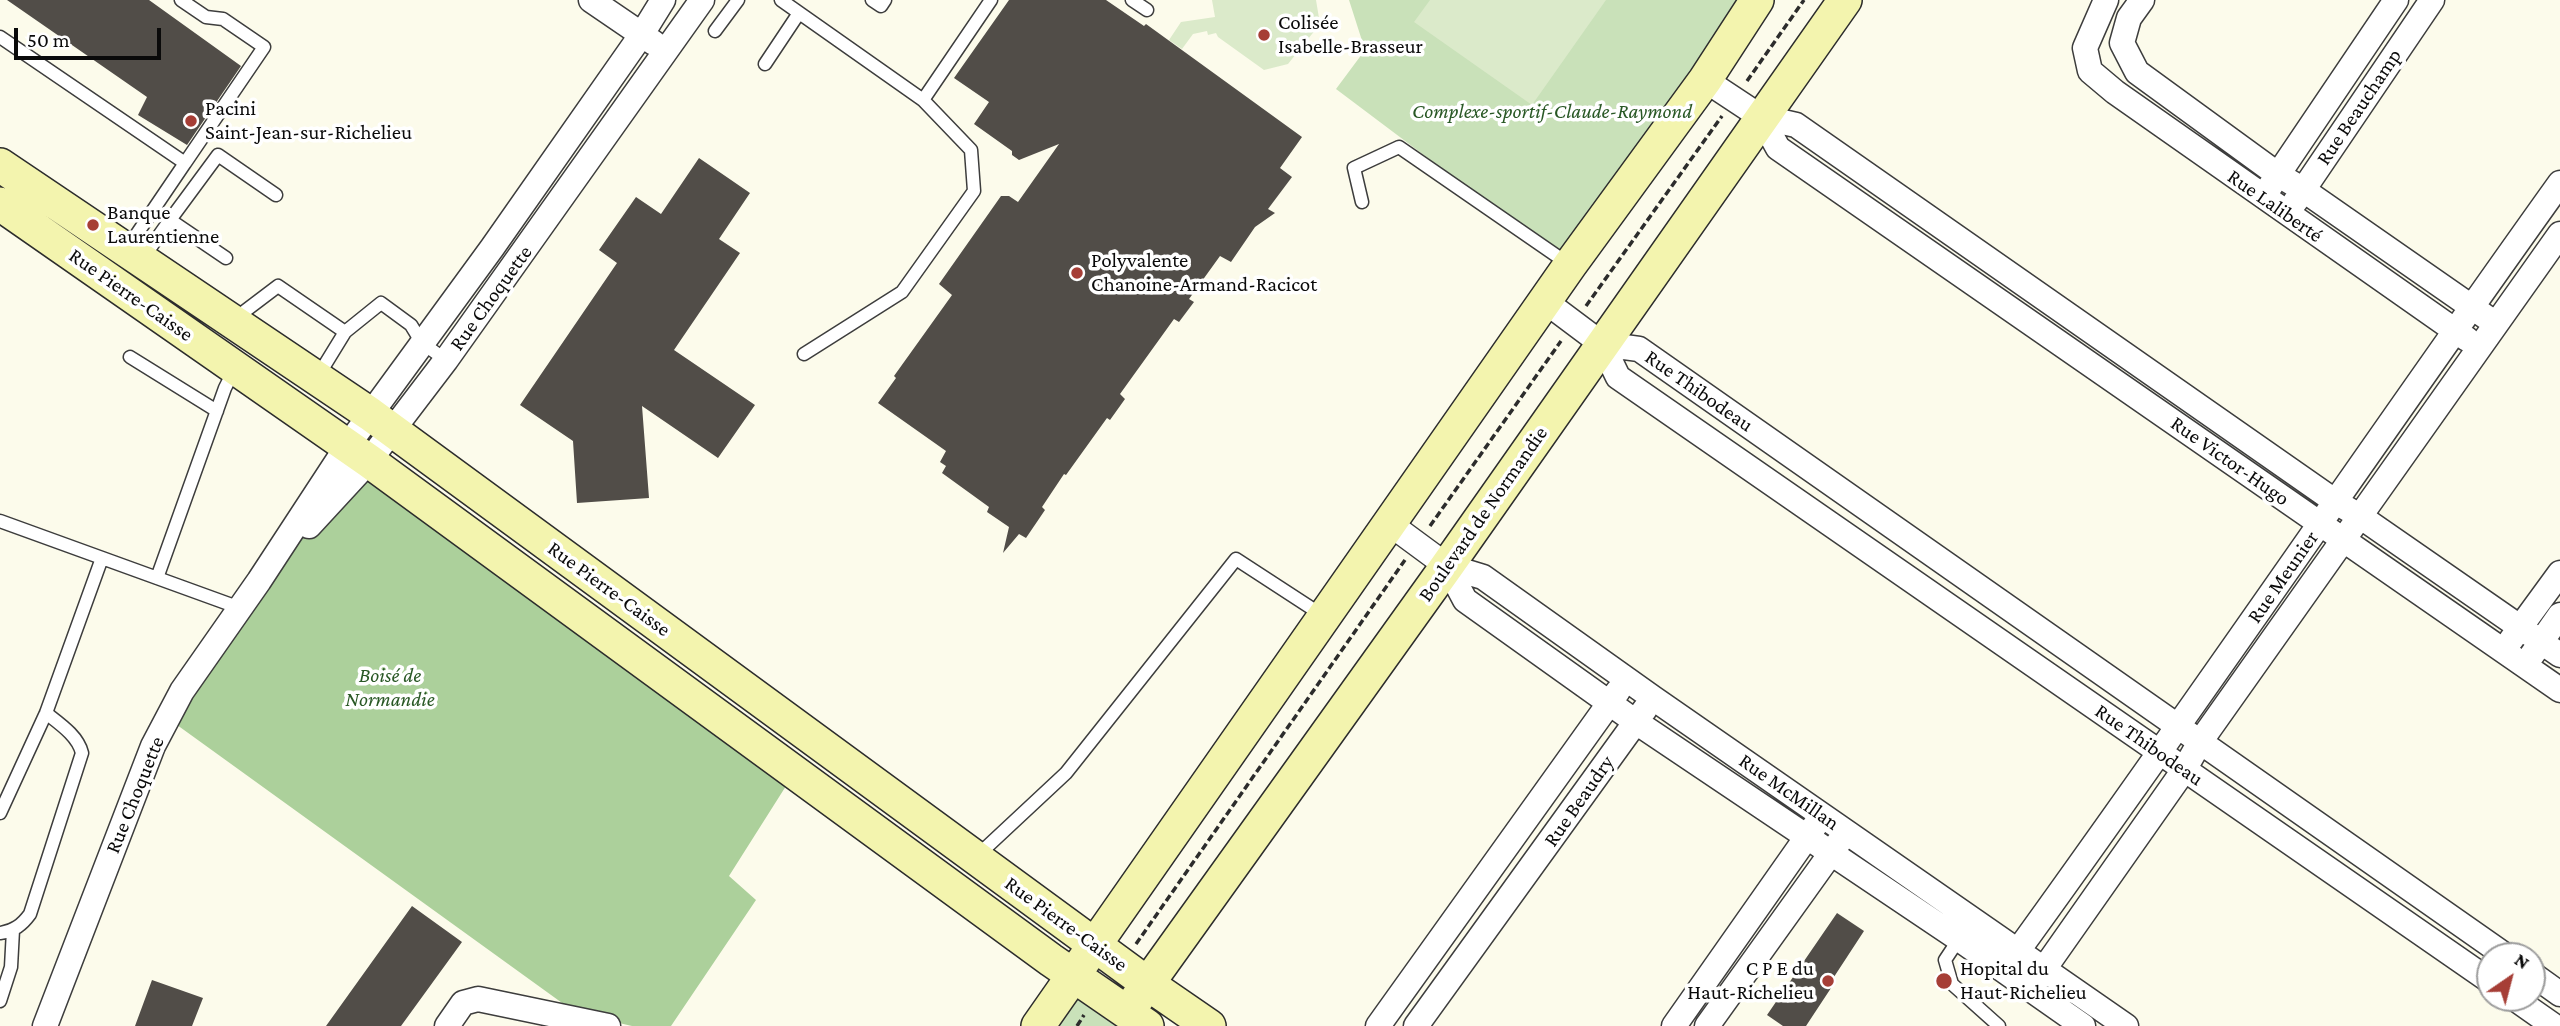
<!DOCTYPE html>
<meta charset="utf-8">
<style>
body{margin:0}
#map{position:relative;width:2560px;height:1026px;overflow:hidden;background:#fcfbeb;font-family:"Crimson Pro",serif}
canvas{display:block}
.north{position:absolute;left:2476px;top:942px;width:70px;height:70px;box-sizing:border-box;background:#fff;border:2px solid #9d9d9d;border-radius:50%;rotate:35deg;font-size:19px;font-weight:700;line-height:28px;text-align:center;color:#0a0a0a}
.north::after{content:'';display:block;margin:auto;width:24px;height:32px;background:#a63e36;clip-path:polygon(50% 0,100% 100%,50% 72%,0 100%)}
.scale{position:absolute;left:14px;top:28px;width:147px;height:32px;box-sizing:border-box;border:4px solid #0a0a0a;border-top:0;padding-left:9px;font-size:21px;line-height:24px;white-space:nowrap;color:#0a0a0a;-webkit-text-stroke:5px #fff;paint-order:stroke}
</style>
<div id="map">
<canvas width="2560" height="1026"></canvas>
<div class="north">N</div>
<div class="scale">50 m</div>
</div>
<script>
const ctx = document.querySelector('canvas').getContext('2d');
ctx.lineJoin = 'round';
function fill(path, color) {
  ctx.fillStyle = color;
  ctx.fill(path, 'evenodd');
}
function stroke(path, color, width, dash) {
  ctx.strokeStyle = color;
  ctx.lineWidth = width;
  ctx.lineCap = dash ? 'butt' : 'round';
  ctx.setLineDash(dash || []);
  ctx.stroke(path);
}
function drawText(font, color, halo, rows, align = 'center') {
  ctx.font = font + ' "Crimson Pro",serif';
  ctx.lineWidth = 7;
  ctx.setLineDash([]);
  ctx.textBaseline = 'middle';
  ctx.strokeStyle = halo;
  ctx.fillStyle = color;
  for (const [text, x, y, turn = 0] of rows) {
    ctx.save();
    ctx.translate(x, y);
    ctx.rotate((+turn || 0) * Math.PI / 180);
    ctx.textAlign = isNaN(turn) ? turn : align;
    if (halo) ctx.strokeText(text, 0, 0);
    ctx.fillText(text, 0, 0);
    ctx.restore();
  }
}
fill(new Path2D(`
 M1349 0H1766L1570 265 1336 89 1365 50Z
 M1073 976 1118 1026H1038Z`), '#c9e1b9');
fill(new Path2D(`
 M366 463 786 786 729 876 756 900 671 1026H632L576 1013 166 717 278 556Z`), '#acd09b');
fill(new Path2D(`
 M1212 0H1316L1320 24 1288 64 1264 70 1218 37 1216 33 1208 35 1207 31 1193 34 1182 49 1169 40 1181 22 1215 17Z
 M1430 0H1606L1532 105 1414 22Z`), '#dbeaca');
fill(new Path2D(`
 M7 0H149L241 66 187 145 138 115 147 97Z
 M1009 0H1106L1144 26 1146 24 1302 137 1280 168 1292 177 1268 209 1275 213 1255 227 1231 262 1220 256 1189 299 1194 302 1179 322 1174 319 1120 394 1125 399 1110 420 1107 418 1066 475 1064 474 1042 507 1045 510 1026 538 1019 534 1003 553 1009 527 987 512 989 507 942 473 946 466 940 462 946 451 878 403 896 378 894 376 952 295 939 284 1001 196H1009L1018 202 1059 144 1019 160 1012 155V151L974 124 989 102 954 78Z
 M699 158 750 193 719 239 740 253 674 350 755 405 718 458 642 406 649 498 577 503 573 441 520 405 617 263 599 250 636 197 661 214Z
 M412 906 462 942 401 1026H326Z
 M1837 913 1864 931 1830 983 1833 985 1806 1026H1783L1767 1015Z
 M152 980 203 998 192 1026H135Z`), '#514d48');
const lane = new Path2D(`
 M181 0 206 17 223 19 264 47 185 163
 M781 0 923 100
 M872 0 881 6 885 0
 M1132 0 1147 10
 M715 31 738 0
 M0 37 185 163 126 250
 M765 64 799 13
 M1362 202 1354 168 1399 147 1570 265
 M170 220 218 155 276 195
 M143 258 170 220 226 258
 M237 322 245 311 278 286 345 332
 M804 354 902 292 974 191 971 150 923 100 991 0
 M130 357 217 411
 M318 376 345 332 381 303 411 325 422 343 446 360
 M0 521 240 608
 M157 578 225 388 235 368
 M0 813 46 713 102 558
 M976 857 1066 773 1236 559 1322 615
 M0 933C14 931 22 925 30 914L82 753C78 736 60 724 46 713
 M1959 939 1945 960 1952 984 1999 1026
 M0 1001 11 967 13 930`);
const street = new Path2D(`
 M591 0 654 43
 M2106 0 2085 48 2090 71 2115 92 2467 339
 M2142 0 2129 18 2122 43 2137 72 2277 174 2302 189 2486 317
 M1705 80 1761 117 1796 125 2336 502 2361 517 2560 655
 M1761 117 1778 148 2560 690
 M2269 188 2396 0
 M2295 202 2432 0
 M1546 302 1602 344 1618 377 2490 981
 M1602 344 1639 349 2506 956
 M1390 524 1447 566 1483 577 1653 698 2126 1026
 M309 526 369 461 446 360 702 0
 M1447 566 1465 600 1636 722 1959 939 2083 1026
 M2511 640 2560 573
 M2532 655 2560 615
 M2004 970C2193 710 2373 444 2560 183
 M2532 974 2560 994
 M2030 989 2184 770 2200 742 2560 234
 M2514 998 2554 1026
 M45 1026 153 746 182 691 259 581 348 445 492 248 642 34 663 0
 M447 1026 463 1003 478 999 608 1026
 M1378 1026 1618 691
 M1416 1026 1645 709
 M1674 1026 1816 824
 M1707 1026 1839 842`);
const secondary = new Path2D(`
 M0 165 370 414 1148 984 1209 1026
 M0 204 369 461 1051 960 1147 1026
 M1136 1000 1447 566 1845 0
 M1038 1026 1570 265 1705 80 1757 0`);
stroke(lane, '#3d3d3d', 15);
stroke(street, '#3d3d3d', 27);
stroke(secondary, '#2c2c2c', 36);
stroke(new Path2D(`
 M1747 81 1804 0
 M1586 306 1722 116
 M1430 526 1561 341
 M1136 944 1405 560
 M1077 1026 1084 1015`), '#2c2c2c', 3.5, [7, 3.5]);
stroke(lane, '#fff', 12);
stroke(street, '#fff', 24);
stroke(secondary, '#f3f4ae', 33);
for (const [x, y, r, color] of [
 [1264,35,7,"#a63e36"],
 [191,121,7,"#a63e36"],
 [93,225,7,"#a63e36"],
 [1077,273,7,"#a63e36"],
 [1828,981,7,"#a63e36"],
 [1944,981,9,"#a63e36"]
]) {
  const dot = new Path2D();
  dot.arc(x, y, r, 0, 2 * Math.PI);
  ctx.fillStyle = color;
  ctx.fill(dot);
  stroke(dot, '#fff', 2.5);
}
drawText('21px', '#0a0a0a', '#fff', [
 ["Colisée",1278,23],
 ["Isabelle-Brasseur",1278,47],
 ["Pacini",205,109],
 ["Saint-Jean-sur-Richelieu",205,133],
 ["Banque",107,213],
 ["Laurentienne",107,237],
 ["Polyvalente",1091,261],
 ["Chanoine-Armand-Racicot",1091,285],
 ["C P E du",1814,969,"right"],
 ["Haut-Richelieu",1814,993,"right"],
 ["Hopital du",1960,969],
 ["Haut-Richelieu",1960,993]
], 'left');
drawText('21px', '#0a0a0a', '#fff', [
 ["Rue Beauchamp",2359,107,-56],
 ["Rue Laliberté",2275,206,35],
 ["Rue Pierre-Caisse",131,295,35],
 ["Rue Choquette",491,298,-54],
 ["Rue Thibodeau",1699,391,35],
 ["Rue Victor-Hugo",2230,461,35],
 ["Boulevard de Normandie",1483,514,-55],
 ["Rue Meunier",2283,577,-55],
 ["Rue Pierre-Caisse",609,589,36],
 ["Rue Thibodeau",2149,745,35],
 ["Rue McMillan",1789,792,35],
 ["Rue Choquette",135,795,-68],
 ["Rue Beaudry",1579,801,-55],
 ["Rue Pierre-Caisse",1066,924,36]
]);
drawText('italic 21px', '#295825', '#fff', [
 ["Complexe-sportif-Claude-Raymond",1552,112],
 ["Boisé de",390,676],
 ["Normandie",390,700]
]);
</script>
